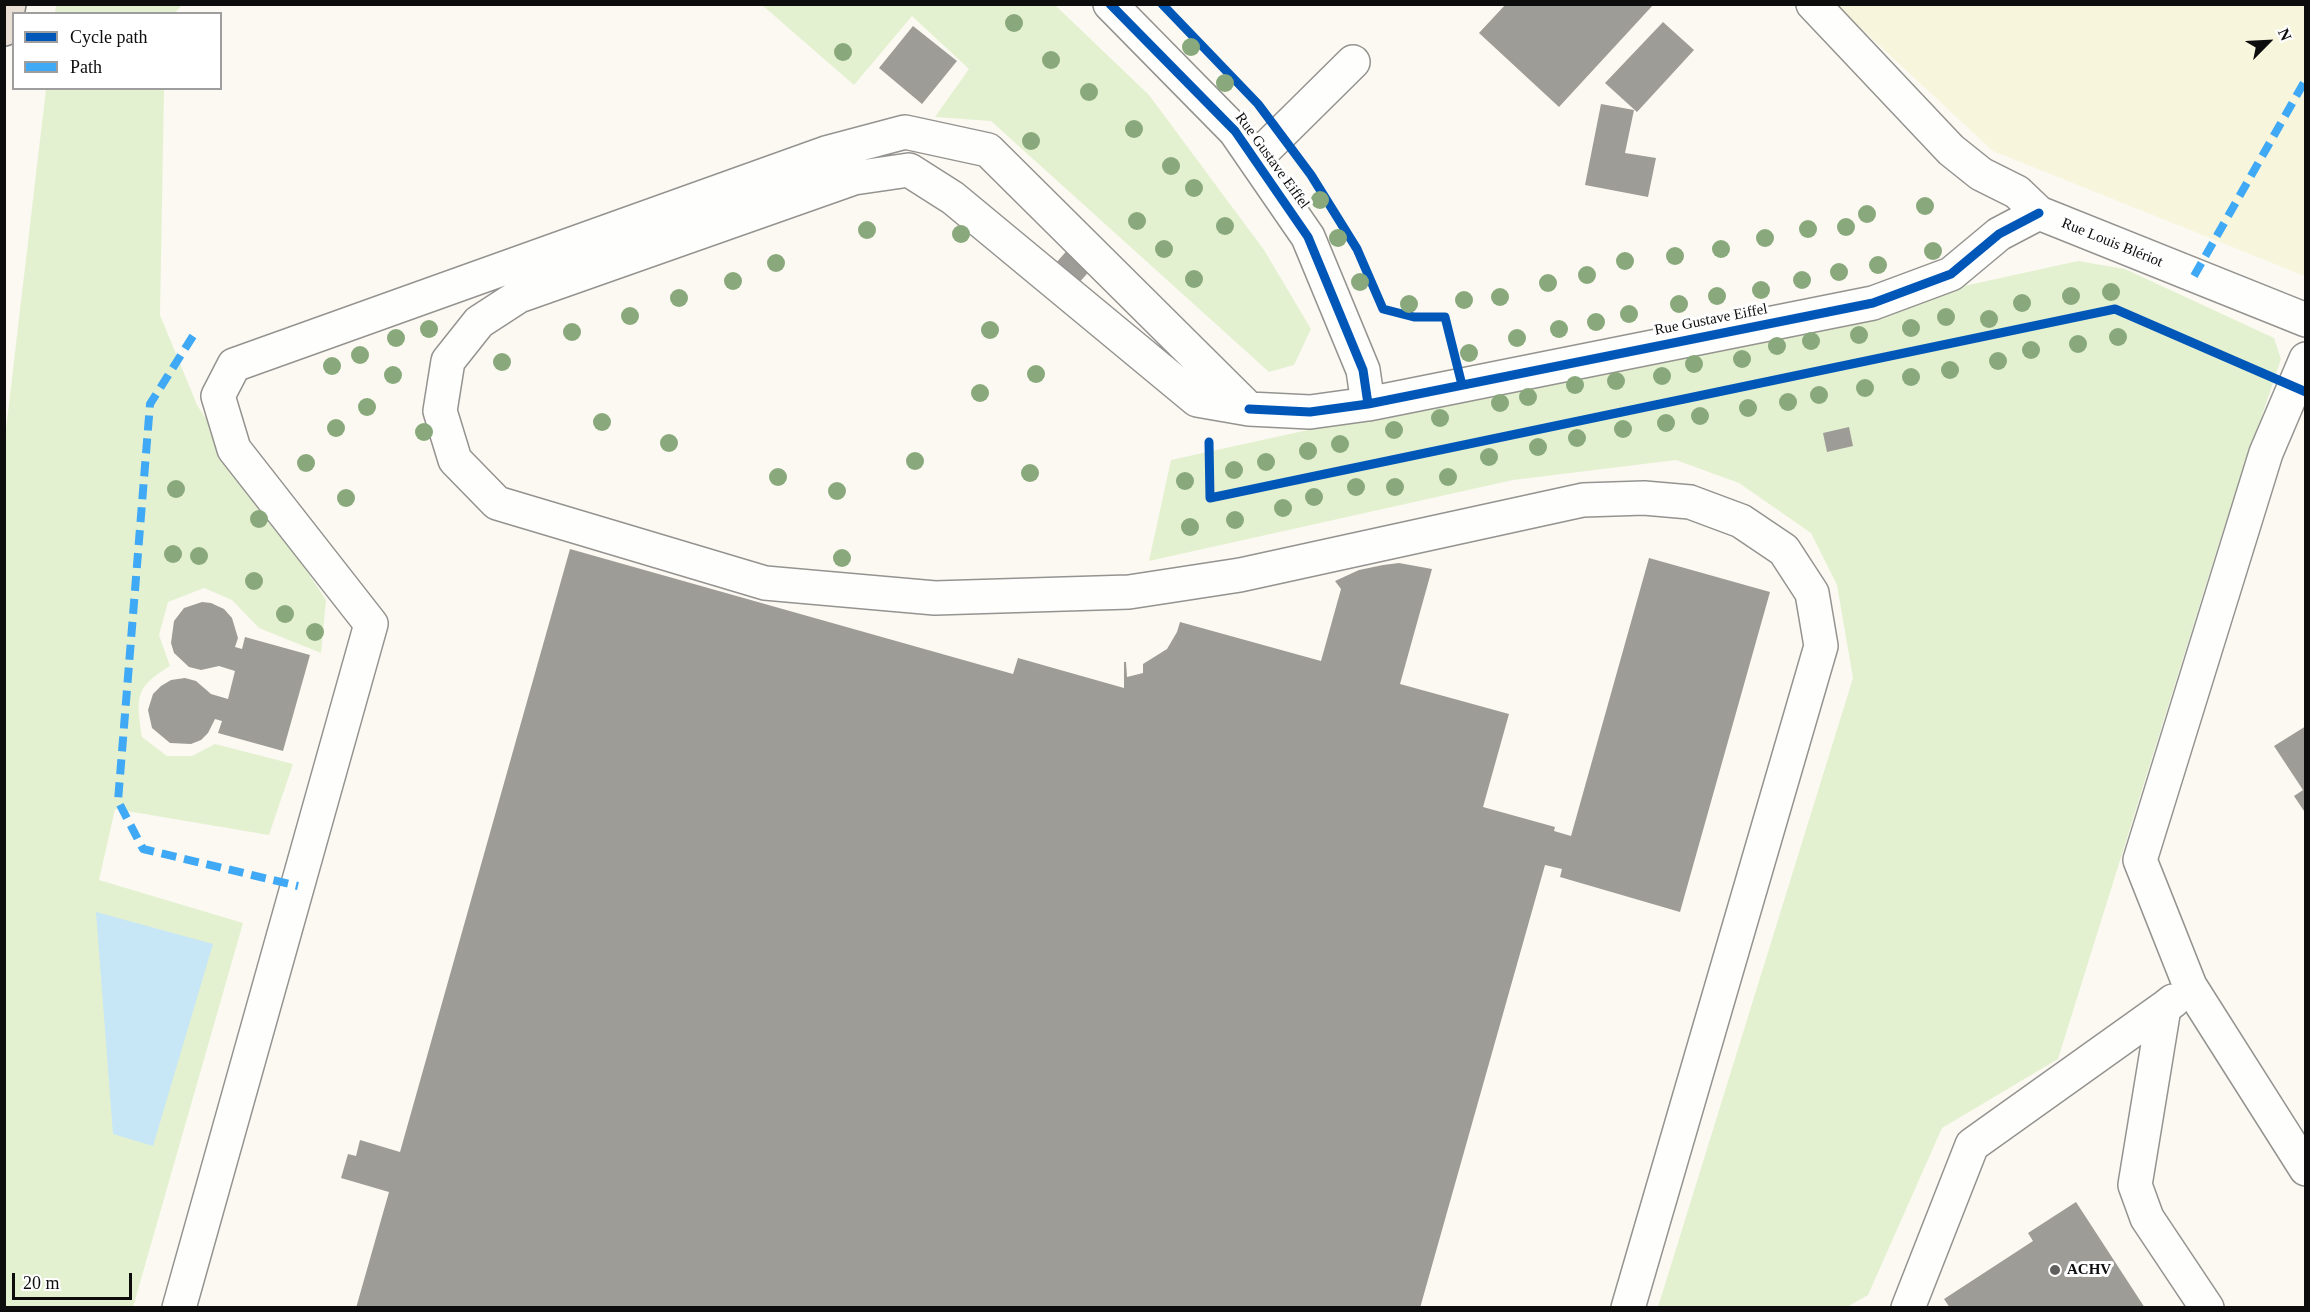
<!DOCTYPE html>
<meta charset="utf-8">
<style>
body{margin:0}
#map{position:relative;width:2310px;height:1312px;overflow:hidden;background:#fbf9f1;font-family:Georgia,serif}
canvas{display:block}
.frame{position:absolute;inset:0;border:6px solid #0d0d0d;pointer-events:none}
.legend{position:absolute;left:12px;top:12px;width:210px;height:78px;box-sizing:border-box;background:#fff;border:2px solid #9e9e9e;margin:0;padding:8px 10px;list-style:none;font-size:18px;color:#0d0d0d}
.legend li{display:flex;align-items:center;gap:12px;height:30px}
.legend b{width:30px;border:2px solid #9e9e9e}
.north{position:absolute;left:2238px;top:12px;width:60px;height:60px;-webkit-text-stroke:4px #fff;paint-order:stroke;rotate:66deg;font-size:16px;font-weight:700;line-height:24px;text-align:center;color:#0d0d0d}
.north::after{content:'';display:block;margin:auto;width:21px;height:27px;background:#0d0d0d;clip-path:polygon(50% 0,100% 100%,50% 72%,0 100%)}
.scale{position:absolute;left:12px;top:1273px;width:120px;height:27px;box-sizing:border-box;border:3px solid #0d0d0d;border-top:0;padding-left:8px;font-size:18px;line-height:21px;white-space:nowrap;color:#0d0d0d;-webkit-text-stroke:4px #fff;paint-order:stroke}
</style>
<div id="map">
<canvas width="2310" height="1312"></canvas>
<div class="frame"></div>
<ul class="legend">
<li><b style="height:8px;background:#0057b8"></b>Cycle path</li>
<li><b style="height:8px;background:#3fa9f5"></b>Path</li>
</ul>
<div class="north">N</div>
<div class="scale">20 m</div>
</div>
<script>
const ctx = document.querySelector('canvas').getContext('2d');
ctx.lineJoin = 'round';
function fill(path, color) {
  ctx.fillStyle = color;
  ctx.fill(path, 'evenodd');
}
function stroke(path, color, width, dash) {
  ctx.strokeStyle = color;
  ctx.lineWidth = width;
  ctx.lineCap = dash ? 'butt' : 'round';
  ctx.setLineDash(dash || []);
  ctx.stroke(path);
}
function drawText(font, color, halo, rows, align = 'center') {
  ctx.font = font + ' Georgia,serif';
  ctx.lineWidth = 6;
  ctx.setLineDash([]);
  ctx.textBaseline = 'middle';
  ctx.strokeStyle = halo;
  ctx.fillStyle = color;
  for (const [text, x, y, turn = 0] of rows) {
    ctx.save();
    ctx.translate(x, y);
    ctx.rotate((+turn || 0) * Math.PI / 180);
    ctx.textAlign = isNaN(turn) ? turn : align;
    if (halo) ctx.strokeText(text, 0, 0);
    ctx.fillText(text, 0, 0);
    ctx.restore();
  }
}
fill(new Path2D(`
 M1836 5H2305V276L1993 151Z`), '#f8f5dd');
fill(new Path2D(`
 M56 5V4L182 5 175 13H55Z
 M762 5H1055L1149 95 1264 250 1311 329 1294 365 1269 372 991 121 935 117 969 69 912 16 854 85Z
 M46 89H164L160 315 197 405 326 600 321 653 259 628 232 600 204 588 168 602 159 635 170 666C133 688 137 699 142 737L167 756H192L215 744 293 764 269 835 115 809 99 880 243 923 133 1307H5L4 446Z
 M2078 261 2125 269 2274 338 2281 359 2219 543 2058 1059 1942 1128 1868 1295 1847 1307H1658L1853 678 1837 585 1811 533 1739 483 1676 460 1513 480 1149 561 1171 460Z`), '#e4f1d1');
fill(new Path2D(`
 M96 912 213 944 153 1146 113 1134Z`), '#c7e6f6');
fill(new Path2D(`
 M1506 4H1654L1559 107 1479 33Z
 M1663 22 1694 50 1637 112 1605 83Z
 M913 26 957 61 922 104 879 68Z
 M1601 104 1634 110 1625 153 1656 158 1648 197 1585 185Z
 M1071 246 1094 266 1077 285 1055 264Z
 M1849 427 1853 446 1827 452 1823 433Z
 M570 549 1013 674 1018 658 1124 688V662H1126L1127 677 1143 673V664L1167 649 1177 632 1180 622 1321 661 1341 589 1335 581 1359 570 1383 565 1399 563 1432 569 1400 684 1509 714 1483 807 1555 827 1554 831 1571 836 1649 558 1770 592 1680 912 1560 877 1562 869 1545 865 1420 1308H356L389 1192 341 1178 348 1154 356 1156 360 1140 400 1152Z
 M202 602 211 603 224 609 232 618 238 638 235 647 242 649 245 637 310 655 283 751 218 733 222 721 215 719 208 733 201 740 191 744 170 743 152 728 148 710 153 694 161 686 171 680 185 678 196 681 211 694 228 699 235 671 219 666 201 670 189 667 174 653 171 643 174 621 184 608Z
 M2306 726V814L2294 796 2303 790 2274 746Z
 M2076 1202 2145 1308H1950L1944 1299 2033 1241 2028 1233Z`), '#9e9c97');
const minor = new Path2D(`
 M1110 4 1235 131 1308 237 1363 370 1368 404
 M1813 4 1951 150 1981 174 2017 192 2039 213 2306 320
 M1255 159 1353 62
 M2306 359 2266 453 2140 860 2190 986 2306 1169
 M2173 1001 2164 1008 2135 1185 2147 1218 2207 1308
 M179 1308 371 624 234 449 218 396 234 365 826 153 905 132 988 150 1249 409
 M1628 1308 1821 646 1812 593 1784 550 1741 521 1690 502 1644 498 1583 500 1240 575 1129 592 935 598 765 583 497 503 455 460 440 411 448 361 479 322 519 296 854 178 909 170 953 198 1197 400 1249 409 1310 412 1368 404 1873 303 1951 274 1999 234 2039 213
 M1908 1308 1972 1145 2164 1008`);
const highway = new Path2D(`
 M4 29 9 4`);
stroke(minor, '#949390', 36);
stroke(highway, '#81817d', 36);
stroke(minor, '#fefefd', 33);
stroke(highway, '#eadfd4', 33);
stroke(new Path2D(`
 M2194 276 2306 79
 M193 336 150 404 118 801 143 849 298 886`), '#3fa9f5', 8, [15, 8]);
stroke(new Path2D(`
 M1110 4 1235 131 1308 237 1363 370 1368 404
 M1162 4 1258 104 1311 175 1357 249 1383 309 1414 317H1445L1462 385
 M1249 409 1310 412 1368 404 1873 303 1951 274 1999 234 2039 213
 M1209 442 1210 498 2115 309 2306 392`), '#0057b8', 9);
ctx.fillStyle = '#89a97c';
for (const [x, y] of [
 [1014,23],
 [1191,47],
 [843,52],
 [1051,60],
 [1225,83],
 [1089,92],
 [1134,129],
 [1031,141],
 [1171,166],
 [1194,188],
 [1320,200],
 [1925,206],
 [1867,214],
 [1137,221],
 [1225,226],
 [1846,227],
 [1808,229],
 [867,230],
 [961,234],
 [1338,238],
 [1765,238],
 [1164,249],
 [1721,249],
 [1933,251],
 [1675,256],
 [1625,261],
 [776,263],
 [1878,265],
 [1839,272],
 [1587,275],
 [1194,279],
 [1802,280],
 [733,281],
 [1360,282],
 [1548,283],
 [1761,290],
 [2111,292],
 [1717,296],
 [2071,296],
 [1500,297],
 [679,298],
 [1464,300],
 [2022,303],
 [1409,304],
 [1679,304],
 [1629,314],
 [630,316],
 [1946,317],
 [1989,319],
 [1596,322],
 [1911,328],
 [429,329],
 [1559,329],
 [990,330],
 [572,332],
 [1859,335],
 [2118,337],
 [396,338],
 [1517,338],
 [1811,341],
 [2078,344],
 [1777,346],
 [2031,350],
 [1469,353],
 [360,355],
 [1742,359],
 [1998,361],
 [502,362],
 [1694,364],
 [332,366],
 [1950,370],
 [1036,374],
 [393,375],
 [1662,376],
 [1911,377],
 [1616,381],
 [1575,385],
 [1865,388],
 [980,393],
 [1819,395],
 [1528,397],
 [1788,402],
 [1500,403],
 [367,407],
 [1748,408],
 [1700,416],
 [1440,418],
 [602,422],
 [1666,423],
 [336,428],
 [1623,429],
 [1394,430],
 [424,432],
 [1577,438],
 [669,443],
 [1340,444],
 [1538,447],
 [1308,451],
 [1489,457],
 [915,461],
 [1266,462],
 [306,463],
 [1234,470],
 [1030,473],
 [778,477],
 [1448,477],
 [1185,481],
 [1356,487],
 [1395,487],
 [176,489],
 [837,491],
 [1314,497],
 [346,498],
 [1283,508],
 [259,519],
 [1235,520],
 [1190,527],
 [173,554],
 [199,556],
 [842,558],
 [254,581],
 [285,614],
 [315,632]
]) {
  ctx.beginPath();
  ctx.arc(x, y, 9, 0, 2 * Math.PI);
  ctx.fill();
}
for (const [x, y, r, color] of [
 [2055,1270,6,"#60605d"]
]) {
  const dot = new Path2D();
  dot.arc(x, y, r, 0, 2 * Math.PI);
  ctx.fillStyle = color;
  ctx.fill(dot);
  stroke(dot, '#fff', 2);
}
drawText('15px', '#0d0d0d', '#fff', [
 ["Rue Gustave Eiffel",1272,161,54],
 ["Rue Louis Blériot",2112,243,22],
 ["Rue Gustave Eiffel",1711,320,-11]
]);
drawText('bold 15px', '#0d0d0d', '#fff', [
 ["ACHV",2067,1270]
], 'left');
</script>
